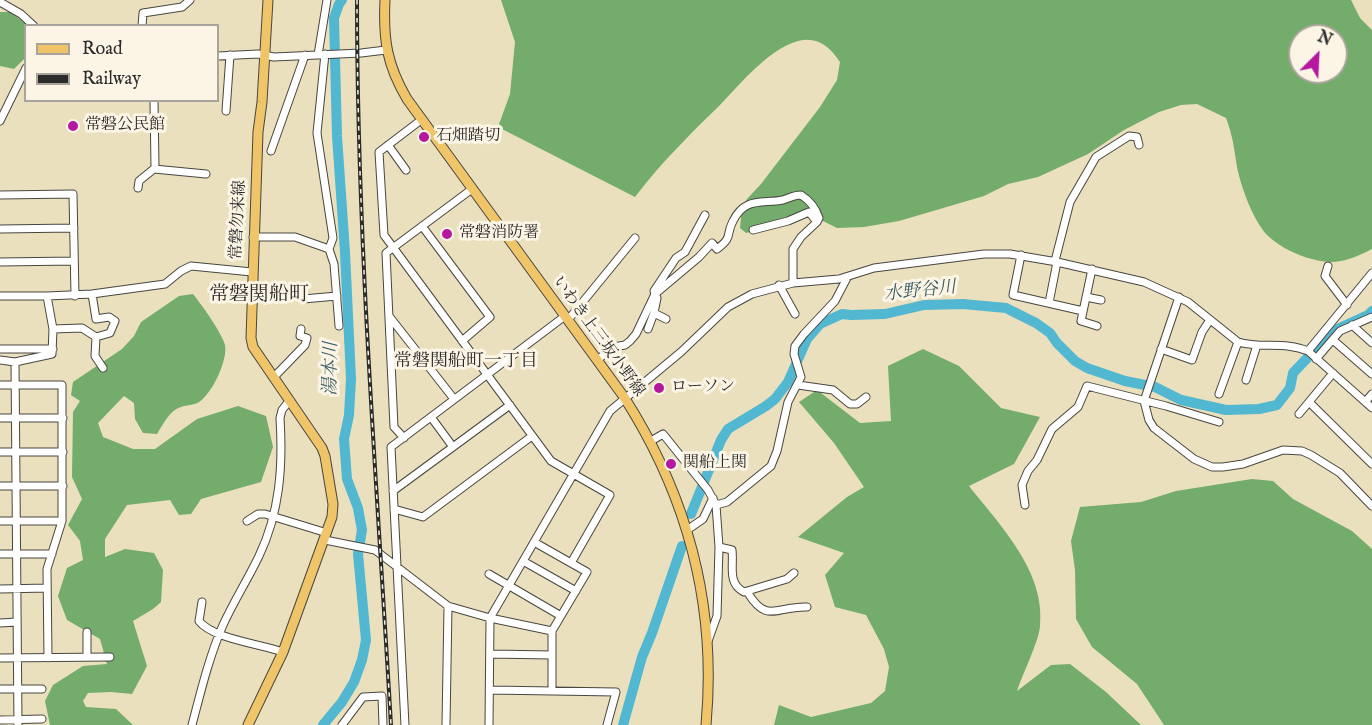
<!DOCTYPE html>
<meta charset="utf-8">
<style>
body{margin:0}
#map{position:relative;width:1372px;height:725px;overflow:hidden;background:#eae0bd;font-family:"IM FELL English",serif}
canvas{display:block}
.legend{position:absolute;left:24px;top:24px;width:195px;height:78px;box-sizing:border-box;background:#fcf5e5;border:2px solid #a8a49b;margin:0;padding:8px 10px;list-style:none;font-size:18px;color:#2b2b2b}
.legend li{display:flex;align-items:center;gap:12px;height:30px}
.legend b{width:30px;border:2px solid #a8a49b}
.north{position:absolute;left:1288px;top:24px;width:60px;height:60px;box-sizing:border-box;background:#fcf5e5;border:2px solid #a8a49b;border-radius:50%;rotate:24deg;font-size:16px;font-weight:700;line-height:24px;text-align:center;color:#2b2b2b}
.north::after{content:'';display:block;margin:auto;width:21px;height:27px;background:#b5179e;clip-path:polygon(50% 0,100% 100%,50% 72%,0 100%)}
</style>
<div id="map">
<canvas width="1372" height="725"></canvas>
<ul class="legend">
<li><b style="height:8px;background:#f0c469"></b>Road</li>
<li><b style="height:8px;background:#2b2b2b"></b>Railway</li>
</ul>
<div class="north">N</div>
</div>
<script>
const ctx = document.querySelector('canvas').getContext('2d');
ctx.lineJoin = 'round';
function fill(path, color) {
  ctx.fillStyle = color;
  ctx.fill(path, 'evenodd');
}
function stroke(path, color, width, dash) {
  ctx.strokeStyle = color;
  ctx.lineWidth = width;
  ctx.lineCap = dash ? 'butt' : 'round';
  ctx.setLineDash(dash || []);
  ctx.stroke(path);
}
function drawText(font, color, halo, rows, align = 'center') {
  ctx.font = font + ' "IM FELL English","Noto Serif JP",serif';
  ctx.lineWidth = 6;
  ctx.setLineDash([]);
  ctx.textBaseline = 'middle';
  ctx.strokeStyle = halo;
  ctx.fillStyle = color;
  for (const [text, x, y, turn = 0] of rows) {
    ctx.save();
    ctx.translate(x, y);
    ctx.rotate((+turn || 0) * Math.PI / 180);
    ctx.textAlign = isNaN(turn) ? turn : align;
    if (halo) ctx.strokeText(text, 0, 0);
    ctx.fillText(text, 0, 0);
    ctx.restore();
  }
}
fill(new Path2D(`
 M501 0H1351L1360 18 1372 30V249C1345 263 1331 266 1302 256 1291 252 1276 244 1267 235 1253 220 1241 187 1237 167 1234 149 1233 136 1226 118L1197 104 1181 105 1159 112 1124 130 1088 154 1038 177 1008 184 984 196 899 221 864 227 837 228 813 216 797 214 779 219 762 229 746 233 740 228 742 208 747 199 761 184 820 107 837 80 840 62C830 47 818 36 798 41 770 48 740 84 720 105 690 134 661 163 635 197L498 127 510 94 515 42ZM1300 36H1336V72H1300Z
 M0 12H10L25 23V58L14 69 0 66Z
 M193 294C201 304 222 333 225 345 228 360 212 394 199 402 195 405 187 405 181 407 169 411 164 423 157 434L143 433 135 419 134 403 124 396 98 423 103 437 133 449H155L197 419 238 406 266 416 273 447 261 482 201 499 191 514 179 515 170 500 127 505 105 539V557L125 549 154 553 163 570 161 602 153 609 133 621 147 666 132 694 111 692 88 693 83 701 86 707 116 709 133 725H50L45 701 53 685 83 666 107 664 100 639 67 620 58 596 67 568 83 560 80 541 68 525 82 499 72 477 73 412 80 401 71 395 73 382 122 349 134 336 141 322 179 296Z
 M923 349 959 366 1001 408 1040 417 1014 464 969 486C1000 525 1046 572 1040 626 1039 641 1023 673 1017 691L1051 665 1070 664 1106 692 1141 725H774L779 705 811 717 871 703 885 691 889 667 884 649 866 615 835 607 825 575 844 553 798 537 847 497 864 487 834 443 799 402 817 390 860 423 891 421 888 366Z
 M1252 479 1273 481 1293 499 1352 531 1372 549V725H1164L1137 684 1092 647 1076 619 1075 570 1071 541 1080 507 1141 502 1176 491Z`), '#73ac6b');
stroke(new Path2D(`
 M691 514 721 440 728 429 766 406 775 399 788 382 807 339 820 324 842 314 851 315 885 314 924 305 963 304 1006 308 1036 323 1050 333 1057 343 1075 361 1087 368 1125 381 1155 387 1181 400 1226 410 1259 409 1277 405 1290 388 1293 373 1333 331 1368 315 1372 311
 M323 725 342 702 354 682 362 660 366 640 358 554 362 530 358 508 347 479 344 439 349 415 351 379 345 252 337 136 334 18 339 4 342 0
 M623 725 642 657 652 633 682 546`), '#52b7d1', 10);
const minor = new Path2D(`
 M0 2 21 14 34 26
 M142 26 143 13 182 7 190 0
 M325 54 317 133 333 238 329 249 334 264 339 326
 M318 55 327 0
 M218 56 258 54 274 57 361 53 386 50
 M226 111 230 55
 M421 120 379 152 384 235 551 461 610 495 571 563 587 572 552 631V690
 M0 121 26 68
 M388 145 406 170
 M271 151 305 55
 M154 169 206 174
 M138 188 139 181 155 168 154 100
 M0 195 73 194 75 296
 M422 226 490 317 462 341
 M0 229 74 228
 M753 230 788 221 809 212 817 222 801 237 793 249V283
 M253 237H295L329 249
 M1021 255 1013 295 1083 311
 M1055 261 1070 202 1096 157 1129 136 1137 137 1139 145
 M0 262 74 261
 M1328 266 1325 276 1347 305
 M1092 269 1081 321 1097 326
 M779 285 795 314
 M92 294 96 319 109 317 115 321 110 333 96 337
 M0 296H47L53 329 52 354 15 362 0 360
 M47 296 92 294 165 284 181 271 191 266 252 272
 M1086 297 1101 300
 M1179 297 1144 401 1149 420 1154 428 1194 459 1212 467H1223L1243 464 1283 450 1302 451 1311 455 1340 473 1372 506
 M303 299 337 296
 M1049 303 1057 262
 M389 316 454 399
 M666 319 654 313 657 298 655 294 699 257 712 243 717 249C734 236 725 236 733 221 745 197 761 204 783 200 789 198 794 195 801 195 809 200 816 209 819 218L817 222
 M568 320 635 238
 M1352 325 1372 343
 M53 329 82 328 96 337 95 356 103 368
 M648 329 654 313
 M1333 340 1372 374
 M0 349H53
 M1161 349 1192 360 1202 332 1210 320
 M1308 351 1372 273
 M1316 359 1340 331 1372 317
 M597 360 614 347 625 345 630 341 636 334 655 294 654 291 676 258 685 252 705 215
 M15 362 18 725
 M274 377 305 345 307 338 300 336 301 329
 M1246 380 1257 345
 M0 385H62V521L47 569 48 658
 M798 385 833 390 850 404H857L866 397
 M1219 394 1238 342
 M1366 401 1372 394
 M1309 402 1372 464
 M1299 414 1333 373
 M431 417 453 447
 M0 418H63
 M404 438 394 427 386 253 472 189
 M651 441 663 434 708 490 716 505 719 547 717 616 708 641
 M0 452H63
 M0 486H63
 M393 491 510 405
 M716 505 727 502 771 466 777 451 788 402 801 377 794 354 795 346 804 334 835 301 847 278
 M1025 505 1022 485 1028 471 1037 460 1052 429 1078 407 1087 386 1166 406 1219 422
 M394 509 423 517 532 436
 M0 521H62
 M247 521 258 514H265L327 533
 M687 530 703 519 713 498
 M325 540 375 550 448 606 490 618 552 631
 M534 542 571 563
 M719 547 732 550C734 566 727 583 744 592L787 579 794 573
 M0 554H52
 M523 561 576 591
 M489 574 561 616
 M0 589 47 588
 M748 593C767 624 776 606 807 607
 M202 602 199 621C213 639 261 644 283 652
 M0 623 17 622
 M87 632V657
 M490 654 552 655
 M0 658 110 657
 M0 689H42
 M490 690 616 692 607 725
 M0 720 42 719
 M192 725C201 691 209 657 223 625 234 601 248 579 259 556 280 512 283 466 280 418L282 410 290 400
 M342 725 363 697 382 696 383 725
 M405 725 391 447 565 316
 M446 725 448 606
 M489 725 490 618 610 411 681 352 728 307 752 294 793 283 839 279 874 268 984 254H1010L1057 262 1144 282 1188 302 1238 342C1261 349 1285 341 1308 351L1372 408`);
const major = new Path2D(`
 M385 0C383 40 387 65 407 99L624 397C688 497 717 606 706 725
 M248 725 283 652 332 517 333 504 325 456 322 448 253 347 251 338 258 132 262 102 268 0`);
stroke(minor, '#484641', 9);
stroke(major, '#484641', 11);
stroke(minor, '#fff', 7);
stroke(major, '#f0c469', 9);
const rail = new Path2D(`
 M357 0C357 242 377 484 391 725`);
stroke(rail, '#2b2b2b', 4);
stroke(rail, '#fcf5e5', 1.5, [4.5]);
for (const [x, y, r, color] of [
 [73,126,6,"#b5179e"],
 [424,137,6,"#b5179e"],
 [447,234,6,"#b5179e"],
 [659,388,6,"#b5179e"],
 [671,464,6,"#b5179e"]
]) {
  const dot = new Path2D();
  dot.arc(x, y, r, 0, 2 * Math.PI);
  ctx.fillStyle = color;
  ctx.fill(dot);
  stroke(dot, '#fcf5e5', 2);
}
drawText('16px', '#2b2b2b', '#fcf5e5', [
 ["常磐公民館",85,126],
 ["石畑踏切",436,137],
 ["常磐消防署",459,234],
 ["ローソン",671,388],
 ["関船上関",683,464]
], 'left');
drawText('16px', '#2b2b2b', '#fcf5e5', [
 ["常磐勿来線",239,220,-87],
 ["いわき上三坂小野線",598,337,54]
]);
drawText('italic 18px', '#395c65', '#fcf5e5', [
 ["水野谷川",920,292,-6],
 ["湯本川",332,369,-89]
]);
drawText('18px', '#2b2b2b', '#fcf5e5', [
 ["常磐関船町一丁目",466,362]
]);
drawText('20px', '#2b2b2b', '#fcf5e5', [
 ["常磐関船町",259,296]
]);
</script>
